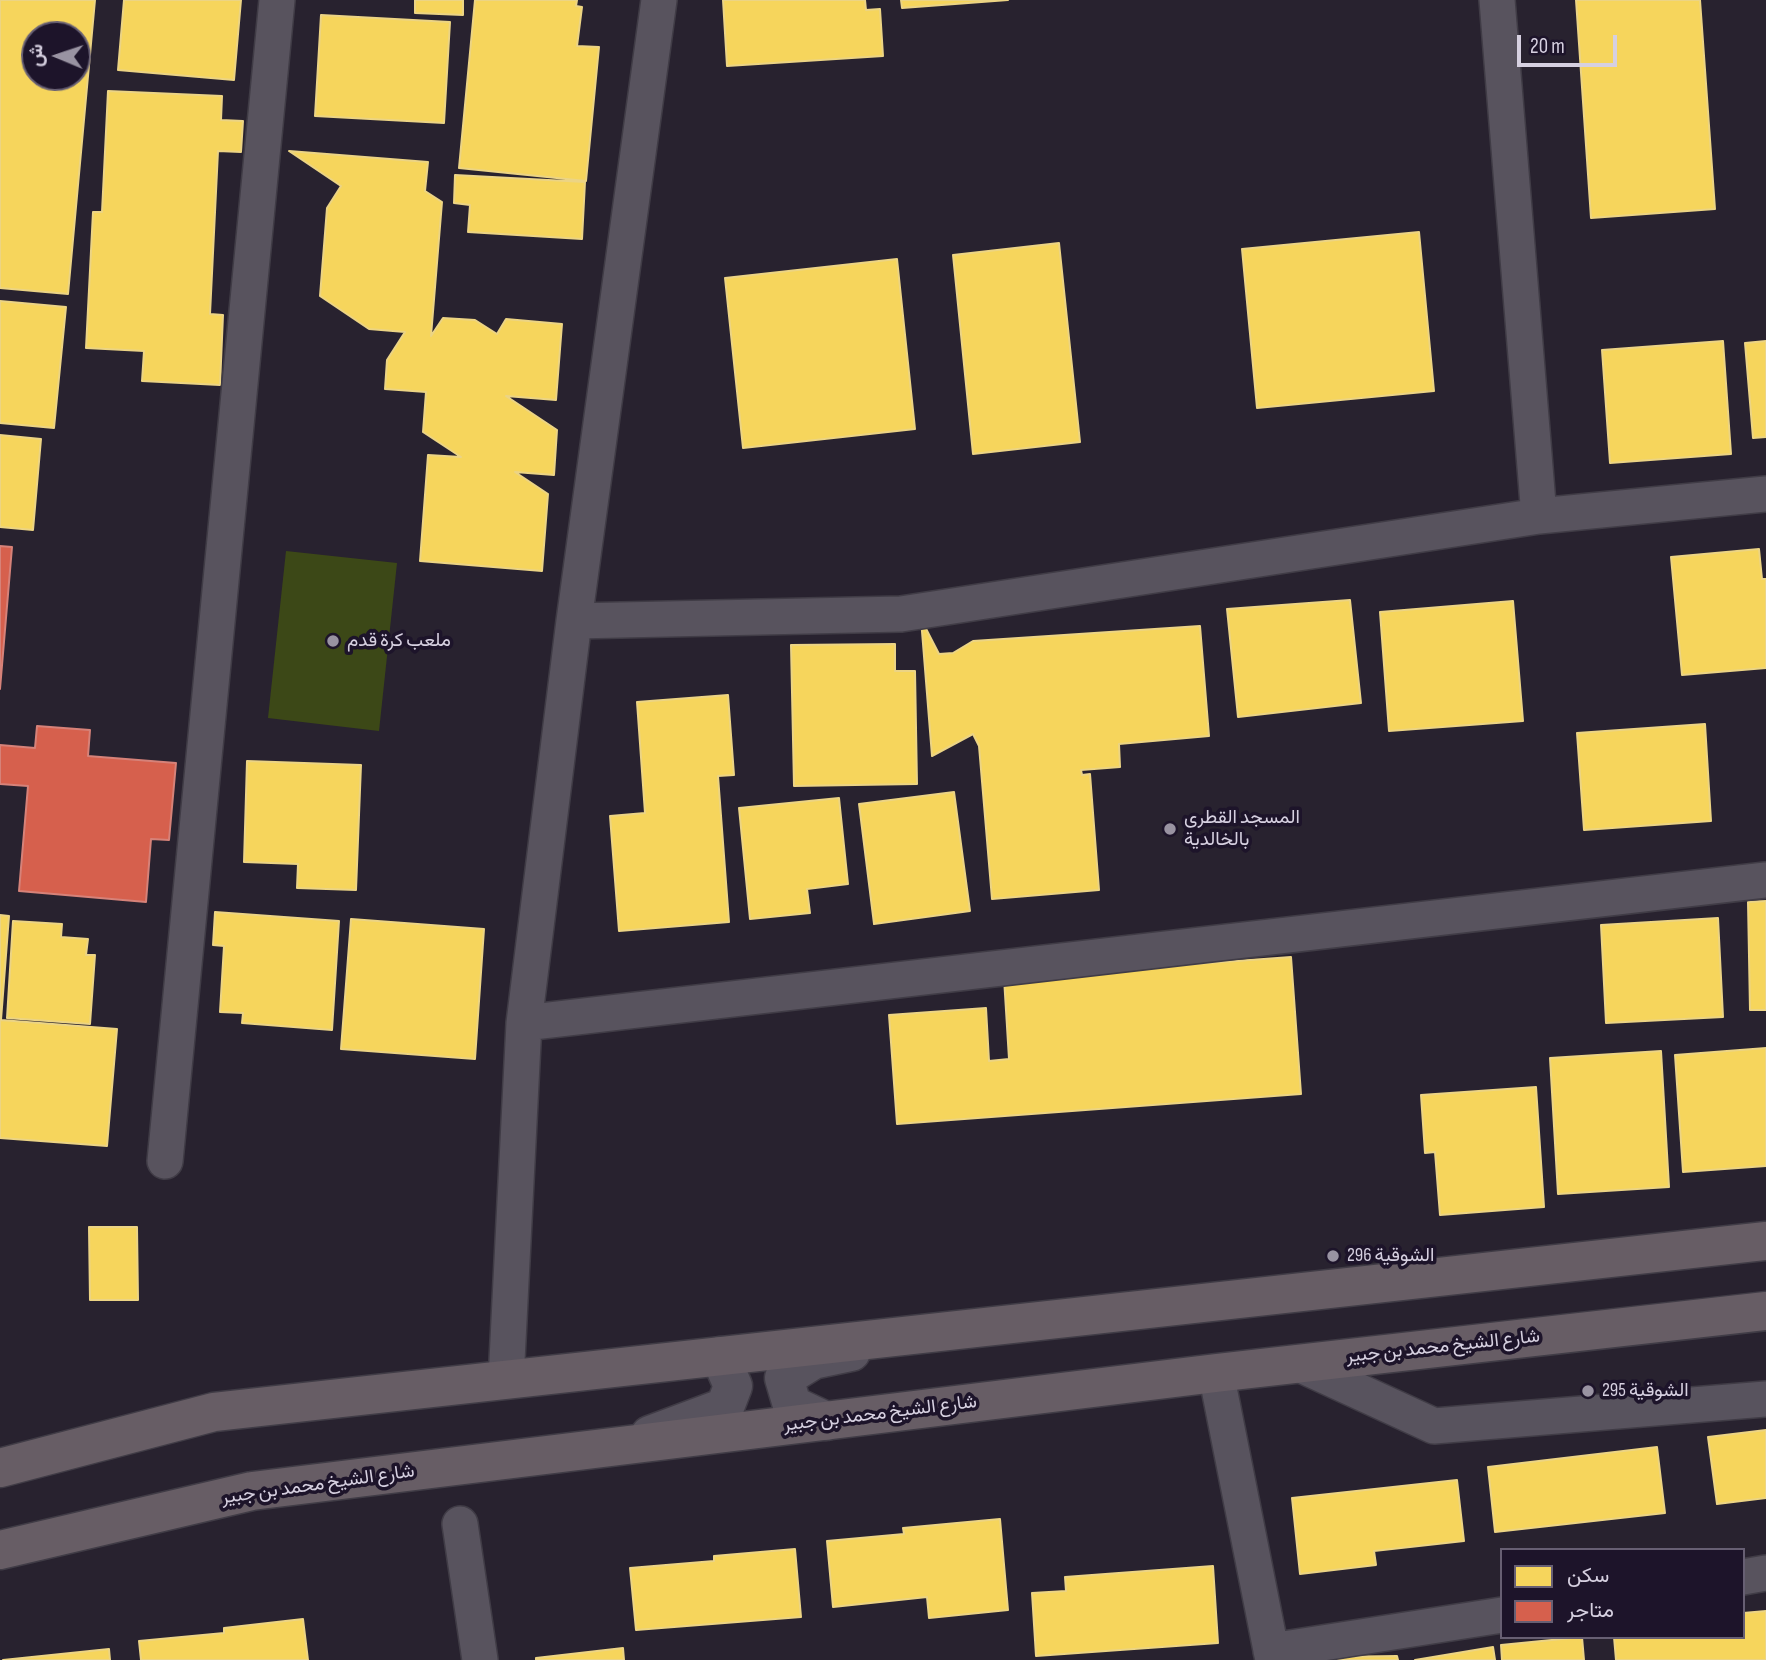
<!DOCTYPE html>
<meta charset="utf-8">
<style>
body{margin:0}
#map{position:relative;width:1766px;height:1660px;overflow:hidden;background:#28222f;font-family:"Sofia Sans Condensed",Vazirmatn,sans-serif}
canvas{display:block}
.legend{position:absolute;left:1500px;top:1548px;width:245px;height:91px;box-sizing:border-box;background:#1d142a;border:2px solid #675f73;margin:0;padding:9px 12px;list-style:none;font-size:21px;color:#d6d0e0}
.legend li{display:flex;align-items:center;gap:14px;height:35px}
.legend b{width:35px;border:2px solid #675f73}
.north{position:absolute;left:21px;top:21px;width:70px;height:70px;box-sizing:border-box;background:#1d142a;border:2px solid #675f73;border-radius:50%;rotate:272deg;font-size:19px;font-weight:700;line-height:28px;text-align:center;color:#d6d0e0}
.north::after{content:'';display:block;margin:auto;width:24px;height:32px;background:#9993a2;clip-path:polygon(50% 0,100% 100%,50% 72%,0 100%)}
.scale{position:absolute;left:1517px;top:35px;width:100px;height:32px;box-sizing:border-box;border:4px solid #d6d0e0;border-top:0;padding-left:9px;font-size:21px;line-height:24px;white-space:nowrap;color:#d6d0e0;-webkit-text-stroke:5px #1d142a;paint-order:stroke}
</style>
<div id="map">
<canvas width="1766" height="1660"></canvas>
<ul class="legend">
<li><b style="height:19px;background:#f6d55c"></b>سكن</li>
<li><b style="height:19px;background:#d6604d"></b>متاجر</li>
</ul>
<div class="north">ش</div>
<div class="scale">20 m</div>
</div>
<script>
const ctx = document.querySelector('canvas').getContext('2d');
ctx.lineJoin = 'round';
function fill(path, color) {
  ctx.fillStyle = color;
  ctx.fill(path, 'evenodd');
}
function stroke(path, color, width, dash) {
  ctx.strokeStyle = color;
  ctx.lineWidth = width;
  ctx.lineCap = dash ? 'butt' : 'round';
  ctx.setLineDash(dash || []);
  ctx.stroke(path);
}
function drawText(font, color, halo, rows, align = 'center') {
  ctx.font = font + ' "Sofia Sans Condensed",Vazirmatn,sans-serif';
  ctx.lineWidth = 7;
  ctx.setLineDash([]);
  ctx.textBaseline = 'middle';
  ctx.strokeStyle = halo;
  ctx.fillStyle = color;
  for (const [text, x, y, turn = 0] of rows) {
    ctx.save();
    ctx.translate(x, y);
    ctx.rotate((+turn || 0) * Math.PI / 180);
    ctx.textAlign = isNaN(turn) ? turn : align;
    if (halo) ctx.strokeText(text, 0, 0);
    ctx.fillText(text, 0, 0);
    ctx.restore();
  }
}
fill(new Path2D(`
 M286 551 397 563 379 731 268 718Z`), '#3c4817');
const homes = new Path2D(`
 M0 0H95L68 294 0 288ZM35 35H77V77H35Z
 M124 0H241L234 80 118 70Z
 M415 0H463V15L415 13Z
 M475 0H577L576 6 582 7 577 46 599 47 586 181 459 168Z
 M723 0H865L866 10 880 9 883 56 727 66Z
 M901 0H1008L902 8Z
 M1576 0H1700L1715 209 1591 218Z
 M321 15 450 22 444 123 315 116Z
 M108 91 222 96 221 120 243 121 241 152 218 151 210 314 223 315 220 385 142 381 144 351 86 348 93 212H102Z
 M289 151 428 162 425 191 442 202 431 336 443 318 475 320 497 334 506 319 562 324 556 400 506 396 557 430 554 475 515 472 548 494 542 571 420 561 428 455 461 457 423 432 426 392 385 389 387 360 405 332 369 329 320 296 327 208 341 186Z
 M455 175 585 182 582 239 468 232 470 205 454 203Z
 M1419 232 1434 391 1257 408 1242 249Z
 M1059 243 1080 442 973 454 953 255Z
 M897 259 915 429 743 448 725 278Z
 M0 301 66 307 54 428 0 423Z
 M1723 341 1731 454 1610 463 1602 350Z
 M1766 341V437L1753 438 1745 343Z
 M0 435 41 439 33 530 0 527Z
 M1759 549 1762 579H1766V668L1682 675 1671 557Z
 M1350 600 1361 703 1238 717 1227 609Z
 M1513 601 1523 721 1389 731 1380 612Z
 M921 619 939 654 953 653 973 641 1200 626 1209 736 1119 744 1120 767 1081 770 1082 775 1090 774 1099 890 992 899 979 746 973 734 932 756Z
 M895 644V671H915L917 784 794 786 791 645Z
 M728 695 734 775 718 776 729 922 619 931 610 816 645 813 637 702Z
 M1705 724 1711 821 1584 830 1577 733Z
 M247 761 361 765 356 890 297 888 298 864 244 862Z
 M954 792 970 911 874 924 859 804Z
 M839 798 848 884 807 889 810 913 750 919 739 808Z
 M1766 901V1010H1750L1748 902Z
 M215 912 339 921 332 1030 242 1023 243 1013 220 1012 224 946 213 945Z
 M0 915 9 916 1 1020 117 1029 107 1146 0 1138Z
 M1718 918 1723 1017 1606 1023 1601 925Z
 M351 919 484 929 475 1059 341 1049Z
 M13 921 62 924 61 937 88 939 86 955H95L90 1024 7 1018Z
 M1291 957 1301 1094 897 1124 889 1015 986 1008 989 1061 1009 1059 1004 978Z
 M1766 1048V1166L1683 1172 1675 1055Z
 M1661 1051 1669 1187 1558 1194 1550 1058Z
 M1536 1087 1544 1207 1440 1215 1435 1152 1425 1153 1421 1095Z
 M89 1227H137L138 1300H90Z
 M1766 1430V1498L1717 1504 1708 1437Z
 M1657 1447 1665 1513 1495 1532 1488 1467Z
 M1457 1480 1464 1541 1374 1551 1376 1565 1300 1574 1292 1498Z
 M1000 1519 1008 1610 929 1618 927 1597 833 1607 827 1541 904 1534 903 1528Z
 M795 1549 801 1617 636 1630 630 1568 714 1561V1556Z
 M1213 1566 1218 1643 1036 1656 1032 1593 1066 1591 1065 1577Z
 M1766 1611V1660H1616L1614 1637H1743V1613Z
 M303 1619 308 1660H141L139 1641 224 1633V1628Z
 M1582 1637 1584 1660H1502L1501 1645Z
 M1493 1647 1495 1660H1415Z
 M623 1648 624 1660H536V1658Z
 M109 1649 110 1660H3Z
 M1397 1656 1398 1660H1326V1657Z`);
fill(homes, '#f6d55c');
stroke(homes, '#ecd484', 2);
const shops = new Path2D(`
 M0 546 12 547 0 689Z
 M37 726 90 730 88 756 176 763 169 840 151 839 146 902 19 891 28 786 0 784V745L35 748Z`);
fill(shops, '#d6604d');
stroke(shops, '#d68279', 2);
const street = new Path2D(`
 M1497 0 1539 516
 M574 621 901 614 1539 516 1766 494
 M524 1023 1766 880
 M165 1161 277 0
 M1297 1363 1434 1426 1766 1399
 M1216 1373 1273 1660
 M506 1380 524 1023 574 621 659 0
 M460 1524 480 1660
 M1743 1577 1766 1573
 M1271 1651 1502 1615`);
const secondary = new Path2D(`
 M826 1421 792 1405 784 1378 813 1360 851 1352
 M650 1435 725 1407 733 1386 720 1356`);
const primary = new Path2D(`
 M0 1468 214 1412 1766 1241
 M0 1550 252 1491 1216 1373 1766 1311`);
stroke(street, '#403c46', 38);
stroke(secondary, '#403c46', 41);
stroke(primary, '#403c46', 41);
stroke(street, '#58535e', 35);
stroke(secondary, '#58535e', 38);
stroke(primary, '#675d65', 38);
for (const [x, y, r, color] of [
 [333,641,7,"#9993a2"],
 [1170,829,7,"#9993a2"],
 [1333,1256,7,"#9993a2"],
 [1588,1391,7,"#9993a2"]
]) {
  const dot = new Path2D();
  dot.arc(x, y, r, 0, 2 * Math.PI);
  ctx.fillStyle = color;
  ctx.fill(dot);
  stroke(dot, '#1d142a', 2.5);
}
drawText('19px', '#d6d0e0', '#1d142a', [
 ["ملعب كرة قدم",347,641],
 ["المسجد القطري",1184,818],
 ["بالخالدية",1184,840],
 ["الشوقية 296",1347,1256],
 ["الشوقية 295",1602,1391]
], 'left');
drawText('19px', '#d6d0e0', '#1d142a', [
 ["شارع الشيخ محمد بن جبير",1443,1347,-6],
 ["شارع الشيخ محمد بن جبير",880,1414,-7],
 ["شارع الشيخ محمد بن جبير",318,1485,-8]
]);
</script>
